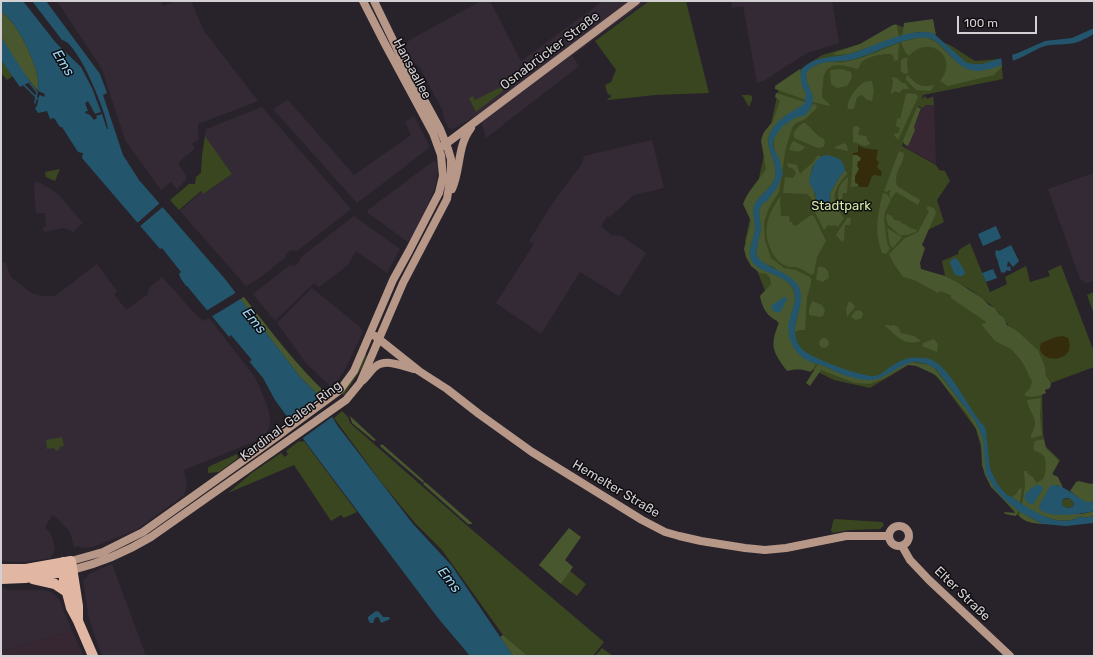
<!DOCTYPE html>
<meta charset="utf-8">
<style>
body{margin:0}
#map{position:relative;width:1095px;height:657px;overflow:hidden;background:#28232a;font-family:Rubik,sans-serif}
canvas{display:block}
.frame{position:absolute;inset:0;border:2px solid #d3d0d4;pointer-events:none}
.scale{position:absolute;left:957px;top:16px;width:80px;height:18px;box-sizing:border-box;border:2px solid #d3d0d4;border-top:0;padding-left:5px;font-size:12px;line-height:14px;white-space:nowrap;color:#d3d0d4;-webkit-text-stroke:3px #100d10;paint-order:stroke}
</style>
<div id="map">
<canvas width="1095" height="657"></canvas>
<div class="frame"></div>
<div class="scale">100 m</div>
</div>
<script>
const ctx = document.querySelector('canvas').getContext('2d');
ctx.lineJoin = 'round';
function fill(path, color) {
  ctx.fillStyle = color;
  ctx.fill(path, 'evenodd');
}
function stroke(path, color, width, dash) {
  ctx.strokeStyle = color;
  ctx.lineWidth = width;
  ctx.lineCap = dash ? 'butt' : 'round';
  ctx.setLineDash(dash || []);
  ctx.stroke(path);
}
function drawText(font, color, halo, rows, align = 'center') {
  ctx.font = font + ' Rubik,sans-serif';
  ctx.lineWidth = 3;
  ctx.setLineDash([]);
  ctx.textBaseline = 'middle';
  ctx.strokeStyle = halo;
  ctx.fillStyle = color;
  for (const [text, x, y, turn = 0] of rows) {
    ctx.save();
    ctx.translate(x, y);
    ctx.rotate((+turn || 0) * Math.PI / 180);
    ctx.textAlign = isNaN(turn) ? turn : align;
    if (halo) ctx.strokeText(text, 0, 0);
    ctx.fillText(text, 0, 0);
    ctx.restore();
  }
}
fill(new Path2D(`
 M57 1H161L163 6 175 1H191L204 31 258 101 198 124 199 139 192 144 195 148 178 163 186 175V180L177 189 171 182 161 190 125 140 102 69Z
 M481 1H490L521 61 603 1H646L572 56 579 66 486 138 479 114 453 129 449 128 443 116V111L419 66 411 61 405 48 407 42 413 38Z
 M731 1H832L839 43 807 53 765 80 757 83 743 6 732 8Z
 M288 100 354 175 411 135 405 122 414 116 429 145V148L357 203 273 109Z
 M262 107 351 209 297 251 291 250 286 254V257L258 279 246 286 180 211 201 192 203 194 232 174 205 136 206 129Z
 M652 140 664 188 634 195 610 217 607 216 601 226 611 235 621 236 646 253 619 296 580 272 541 334 496 303 534 244 529 241 554 201 582 164 584 156Z
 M435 161 438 165 436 184 430 200 415 232 408 242 368 213V210L432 162Z
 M1094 173V281L1086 283 1080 279 1048 189Z
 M36 181 51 189 59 195 83 223 73 232 64 228 44 232 43 227H46L45 213H36L34 187Z
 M354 216 400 249 387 273 356 251 348 265 319 287 314 283 275 321 253 294 290 265 295 266 299 262 301 257Z
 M5 262 11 277 31 293 41 296H55L97 264 117 291 114 294 126 310 148 294 149 288 162 277 199 318 203 321 209 318 254 376 260 388 269 411 270 423 268 431 256 441 184 470 187 486 184 495 136 530 93 547 81 548 79 546 74 547 70 532 57 518 52 515 45 528 50 533 53 540 55 549 52 556 50 558 24 562 1 561V263Z
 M312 288 360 327 363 332 343 373H342L338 380 331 387 305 362 277 323Z
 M112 564 146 656H103L98 645 89 618 83 581 89 574Z
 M1 587 8 590H43L51 592 59 599 72 631 1 651Z`), '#342a36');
fill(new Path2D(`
 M934 96 936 164 905 147 926 98Z
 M72 631 84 656H1V651Z`), '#362732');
fill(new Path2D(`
 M649 1H686L709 93 656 95 608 100 607 99 611 97 610 94 608 95 605 85 611 82 616 70 595 41Z
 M895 24 950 45 975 61 1001 59 1003 79 923 95 922 99 925 96 927 99 933 97 934 105H925L923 108 918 106 902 146 936 165 939 170 945 171 950 181 937 200 944 222 928 230 909 264 941 281 1028 354 1042 395 1043 433 1045 446 1060 460 1028 520 1016 514 992 487 976 429 939 379 930 371 915 365H908L870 388 834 380 793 360 745 241 780 83 822 55 860 44Z
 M1 60 13 76 7 80 1 73Z
 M523 67 526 74 511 85 509 82 521 76 520 69Z
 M503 86V91L476 112 469 98 473 96 475 100Z
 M742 95H749L752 96V100L749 107Z
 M205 136 232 174 203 194 201 191 179 210 170 200 189 184H195L196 177 201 173 202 155Z
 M60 169 55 181 46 177 45 172Z
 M970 243 990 292 1007 284 1005 277 1026 266 1030 282 1050 276 1048 271 1061 265 1094 352V367L1051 383 1044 371 995 308 971 290 945 276 942 261 958 254 959 250Z
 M1094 292V314L1087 295Z
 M365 354 367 355 361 369 344 395 341 392Z
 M342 411 348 417 350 423 470 528 604 642 593 656H528L503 635 442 550 415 523 381 482 334 418Z
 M62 437 64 446 60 447 59 450 56 451 54 448 47 449 46 440Z
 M299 441 302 442 304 441 357 512 344 518 341 515 331 521 294 465 228 493 253 472 281 453 285 457 288 454 286 451Z
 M237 454 238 458 219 472 208 473V468L210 466Z
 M1069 498 1074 503 1073 507 1067 508 1062 505V500Z
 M835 519 882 522 884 525 880 529 850 530 833 533 831 531 833 521Z
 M570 571 586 584 577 596 561 584Z
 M602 648 613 656H595Z`), '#394620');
fill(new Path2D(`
 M1 11C5 15 9 18 12 22 22 34 42 74 38 88L40 92C34 90 3 43 1 36 0 29 1 19 1 11Z
 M933 19 936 35C924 30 914 32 902 36L904 23Z
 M893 25H897L899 37 849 54 835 55 834 53 860 44Z
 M922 37 928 38 936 42 952 58 984 70 1002 65V67L994 75 948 86 940 81C960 58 929 33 909 56L905 52 901 42Z
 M899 43 898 60 894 61 893 55C887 52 865 57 861 63 860 65 859 67 858 69 842 64 824 60 823 83 823 87 821 95 823 98 825 101 828 102 830 105L829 106 813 102C814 92 803 81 807 72 809 68 818 64 822 63 829 61 837 63 844 62 863 59 881 50 899 43Z
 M904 58H908L907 63 908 73 904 74 901 71V60Z
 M800 69 803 89 806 93V100L775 89V86Z
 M842 69 851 72 852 78 847 86 837 88 831 84 830 70Z
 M908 75C915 85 923 88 934 85L933 88 930 91 916 90 906 80V77Z
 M892 77 897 78 902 83H905L909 88V89H903L899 93 894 91 893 94 891 93 893 83Z
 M872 81 874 91 872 101 867 100 862 95 857 97 854 109H848C846 101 856 87 863 83 866 81 869 81 872 81Z
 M776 93 805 102 804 105C792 112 779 118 771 131 762 147 779 161 775 177 771 189 760 194 755 204 751 212 756 220 755 228 755 239 746 249 752 260 758 274 789 273 794 292 797 301 792 310 790 319 785 340 796 356 816 364L811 372C800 369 798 369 787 371 773 352 769 346 779 323 777 320 774 320 771 317 765 313 761 303 760 296L771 284 770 278 767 274 760 273 751 266 746 257 744 249 751 221 743 204C747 192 759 180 766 169L761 141 762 137 764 132 773 121 780 101 775 97Z
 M909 93 916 94 918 97 898 140 894 135V134L899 133 900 128 896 126 897 118 900 119 906 94Z
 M813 104 817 105 816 109 804 120 796 123 793 126 786 147 779 192 769 208 764 222 765 240 771 258 784 268 796 270 810 277 811 279V284L807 297 805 330H800L794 332 799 310 801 294 774 267 765 264 759 260 756 253 761 228 759 211 763 202 777 188 782 174C774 148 764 134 794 118 802 114 808 113 813 104Z
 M917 107 921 108 914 127 915 130 908 146 904 144 903 141Z
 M803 123H805C812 128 816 136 824 139L825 144 823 147 818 148 794 138C792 131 798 127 803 123Z
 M855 126H858L860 129 858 133 859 135 867 136 866 138 870 143 869 145 865 146 853 142V127Z
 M794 141 805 147C801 153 797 152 789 150L792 142Z
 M845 143 847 146 848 151 834 148 837 146Z
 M899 151 904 153C904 166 893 170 897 186L920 200 918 205 896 192 891 199 889 194 891 190H889L888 192 884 191Z
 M853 155H857L861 158 859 169 857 173 858 186 851 187Z
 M817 156H821L812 167 809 182C816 190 814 201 820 208H823L831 197 830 194 840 176 845 171 848 173C832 191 830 198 844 218L838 227 835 225 832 226 828 225 824 230 815 213 814 206 812 205V199L807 194 783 193 785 177 793 178 796 173 793 169 788 167 787 163 797 165 800 174C806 167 813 165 817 156Z
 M848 177 847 193H843L842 202 846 203 845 213H844C836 201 835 186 848 177Z
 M883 193 887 194 891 200 885 212 884 220 887 242 890 249 886 254 882 253C874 233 877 214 883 193Z
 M781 195 780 199 781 216H789L790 222H792L793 225 796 226 811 215 814 216 826 241 817 257 814 273 812 275C807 273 803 269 798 268 794 266 790 268 786 266 779 263 774 257 771 250 761 228 769 213 781 195Z
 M929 206 935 209 936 213 922 245 925 248 920 263 921 269 945 276 957 282 982 298 989 305 995 308 999 314 1004 318 1007 325 1017 331 1038 350 1045 367 1046 375 1051 383 1050 388 1045 390 1046 393C1039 396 1030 399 1024 395L1030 388 1032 382 1024 365 1020 359 1011 349 995 341 981 324 986 323 985 321 951 298V295L940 291 938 293 914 280 903 277 894 264 889 254 905 238 918 232 929 211 926 208Z
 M887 214 892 216 894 220 901 221V223C905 224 907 225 910 228L917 230 916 232 907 235H900L888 225 886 218Z
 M847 218H851L850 225H845L844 240 842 242 836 235Z
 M887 228 902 237 893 248 890 245Z
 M818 267C826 266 829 271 829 278L822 282 816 279Z
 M244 297C271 331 295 364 327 394L322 399 300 377 240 299Z
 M812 301 822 305 825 310 823 316 820 317 809 315V309Z
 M849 301 854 305 855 307 847 317 846 309Z
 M860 310 863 313 862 318 856 320 851 317 855 311Z
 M886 325H889L891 326 894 325 898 327 901 333 914 336 921 341C904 347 897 336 885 326Z
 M819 343a5 5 0 1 1 10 0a5 5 0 1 1-10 0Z
 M934 339 938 344 937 352 922 346 923 343Z
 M910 362 930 365 935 369 976 422 983 439 992 483 995 489 1018 511 1016 516 1005 514 1004 512 1015 513V511L991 487 985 475 982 465 981 444 976 428 967 414 936 375 916 366 908 365 885 378 870 384 855 383 821 370 810 386 806 383 818 364 826 367 839 373 852 377 877 379 888 374 904 364Z
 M1041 398 1040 416 1042 435 1033 438H1031C1031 432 1036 428 1035 422 1034 415 1028 408 1027 400Z
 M350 416 376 440 374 441 352 423Z
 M1044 439 1046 448 1059 461 1052 474 1058 477 1063 488 1057 485 1039 506 1082 514 1094 511V516L1084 518 1081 516C1062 528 1038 515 1022 504L1025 486 1024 471H1027L1028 474 1033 477 1036 483C1039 482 1043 480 1044 477 1046 473 1047 458 1043 455 1041 453 1036 452 1034 450 1033 448 1034 443 1035 441ZM1037 485 1043 489 1033 504 1030 489Z
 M382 444 424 481 423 483 380 446Z
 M1079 481 1091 484 1094 483V501C1085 506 1077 496 1070 491L1076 482Z
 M425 482 472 523V524H468L423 484Z
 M1022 488 1020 503 1012 497 1016 494 1019 489Z
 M1020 512 1043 524C1035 524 1024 522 1019 516Z
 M569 528 581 537 565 560 573 567 561 584 539 565Z
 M503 635 528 656H513L500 637Z`), '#48572d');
fill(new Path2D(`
 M858 145 863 148 878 150 876 160 879 162 877 167 882 172 881 176 874 175 872 176 868 187H859L858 184 855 183V176L859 169 857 166 858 161H860L861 158 857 155H853V153L858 152Z
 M1063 336 1068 338C1079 365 1033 364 1041 343L1056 337Z`), '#342c0b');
fill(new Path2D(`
 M1 1H23L56 43 81 67 92 88 101 112 95 114 88 101 85 103 88 111H86L85 113 90 115 94 120 97 118 96 116 102 114 107 129H108C107 114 78 42 62 40L32 1H46L100 74 107 93 103 95 123 155 139 180 225 279 300 377 322 399 337 425 413 524 452 566 513 656H470L438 618 310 448 275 400 263 378 187 286H186L181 279 179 274 181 272 162 248 160 249 82 158 83 153 78 152 62 127H60L54 118 50 119 47 111 38 113 35 108 37 106 39 96 40 95 44 97 45 94 40 92 38 88C42 74 22 34 12 22 9 18 5 15 1 11Z
 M1094 28V34C1085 39 1076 44 1066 44 1059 45 1051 44 1045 46 1038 48 1032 52 1026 55 1013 61 990 71 977 71 953 70 946 42 928 38 912 34 874 53 858 58 842 64 821 58 809 70 801 78 813 90 813 99 813 105 810 110 806 115L795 118 783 126 775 136 773 142V147L780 161 783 174 777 188 767 201 763 203 759 211 761 228 756 253C759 267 788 270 798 285 810 306 783 327 802 349 810 358 864 378 875 376 879 375 883 373 886 370 898 362 906 356 921 358 924 358 928 358 930 359 951 367 969 411 985 427L986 431 990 468 992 473 998 485 1007 495 1012 497 1014 499C1033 510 1058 530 1081 516L1084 518 1094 516V523L1066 526 1043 524 1020 512 1005 500 995 489 986 474 983 439 976 422 936 369C912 355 906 365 886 375 881 377 877 380 872 380 862 381 849 377 839 373 835 372 830 368 826 367 820 364 814 364 808 361 792 352 785 335 790 318 792 309 797 300 794 291 788 273 757 274 751 260 747 248 755 238 755 227 755 219 751 211 755 203 761 193 772 189 775 177 779 161 762 147 771 131 779 117 792 112 804 104L806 93C801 87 800 78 801 70 804 66 809 63 813 61 825 56 837 57 849 54 874 47 907 27 933 33L967 63 976 64H982L1018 53 1045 41 1072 38Z
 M1 37 30 82 20 87 1 60Z
 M827 155C837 157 844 159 845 171L840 176 830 193C832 201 827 213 818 206L815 193 809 182C812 171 813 157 827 155Z
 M996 226 1001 238 983 246 978 234Z
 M1011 245 1019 261 1013 267 1008 261 1007 267 1010 266 1011 270 1009 271 1007 270 1004 273 1002 272V274C1000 270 999 266 998 262 997 256 994 256 996 250L999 251Z
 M955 258 958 260 965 272 964 275 961 276 955 275 950 263 951 260Z
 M993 269 997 278 986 282 982 273Z
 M784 297 788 298 787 299 780 313 773 311 771 307 772 305Z
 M1037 485 1042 486 1043 489 1033 504H1030L1025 500V494L1034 486Z
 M1053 485C1069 485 1083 507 1094 501V511C1081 514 1050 519 1039 509V506L1050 486ZM1066 498H1069L1074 503 1073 507 1067 508 1062 505V500Z
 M376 611 379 612 383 617H389L390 619 381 623 379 618 377 617 375 618 373 623H370L368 619V617Z`), '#23566c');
fill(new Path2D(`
 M1012 53 1013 63 1002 67 1001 56Z
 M161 202 164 206 139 227 136 224Z
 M237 292 242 298 211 317 206 311Z
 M231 335 252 360 249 362 229 337Z
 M323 398 335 417H332L303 438 302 440 289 422Z`), '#28232a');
stroke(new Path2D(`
 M29 82 37 92 35 103
 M24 85 38 99`), '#23566c', 1.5);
stroke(new Path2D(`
 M443 146 636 1
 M452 189C461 169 457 146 471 128
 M375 336 419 371 447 389 479 414 532 452 642 520 665 532 679 536 701 541 745 548 765 550 786 548 846 536H889
 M362 381C367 377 370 371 375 367 386 358 402 366 414 369
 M889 536a10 10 0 1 1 20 0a10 10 0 1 1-20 0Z
 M902 546 910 560 929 580 1010 656
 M71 561 103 552 143 532 275 438 340 390 354 371 393 280 409 251 439 193 443 176 441 155 433 133 384 42 363 1
 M72 570C101 563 126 552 151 537L346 400 360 383 403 283 447 199 451 173V159L448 149 440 129 405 65 374 1`), '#b79788', 8);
stroke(new Path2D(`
 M63 562 64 581 71 608 78 621 93 656
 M1 569H26L71 561 78 606V621
 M1 579 25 578 69 571
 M33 579 55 584 67 592`), '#e1b7a4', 10);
drawText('13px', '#d3d0d4', '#100d10', [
 ["Osnabrücker Straße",550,51,-37],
 ["Hansaallee",412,69,62],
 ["Kardinal-Galen-Ring",291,421,-37],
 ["Hemelter Straße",616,489,31],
 ["Elter Straße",962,594,44]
]);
drawText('13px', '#d1eaa5', '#100d10', [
 ["Stadtpark",841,206]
]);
drawText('italic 14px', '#99d8f6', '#100d10', [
 ["Ems",63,63,58],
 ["Ems",254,321,51],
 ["Ems",449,580,52]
]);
</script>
